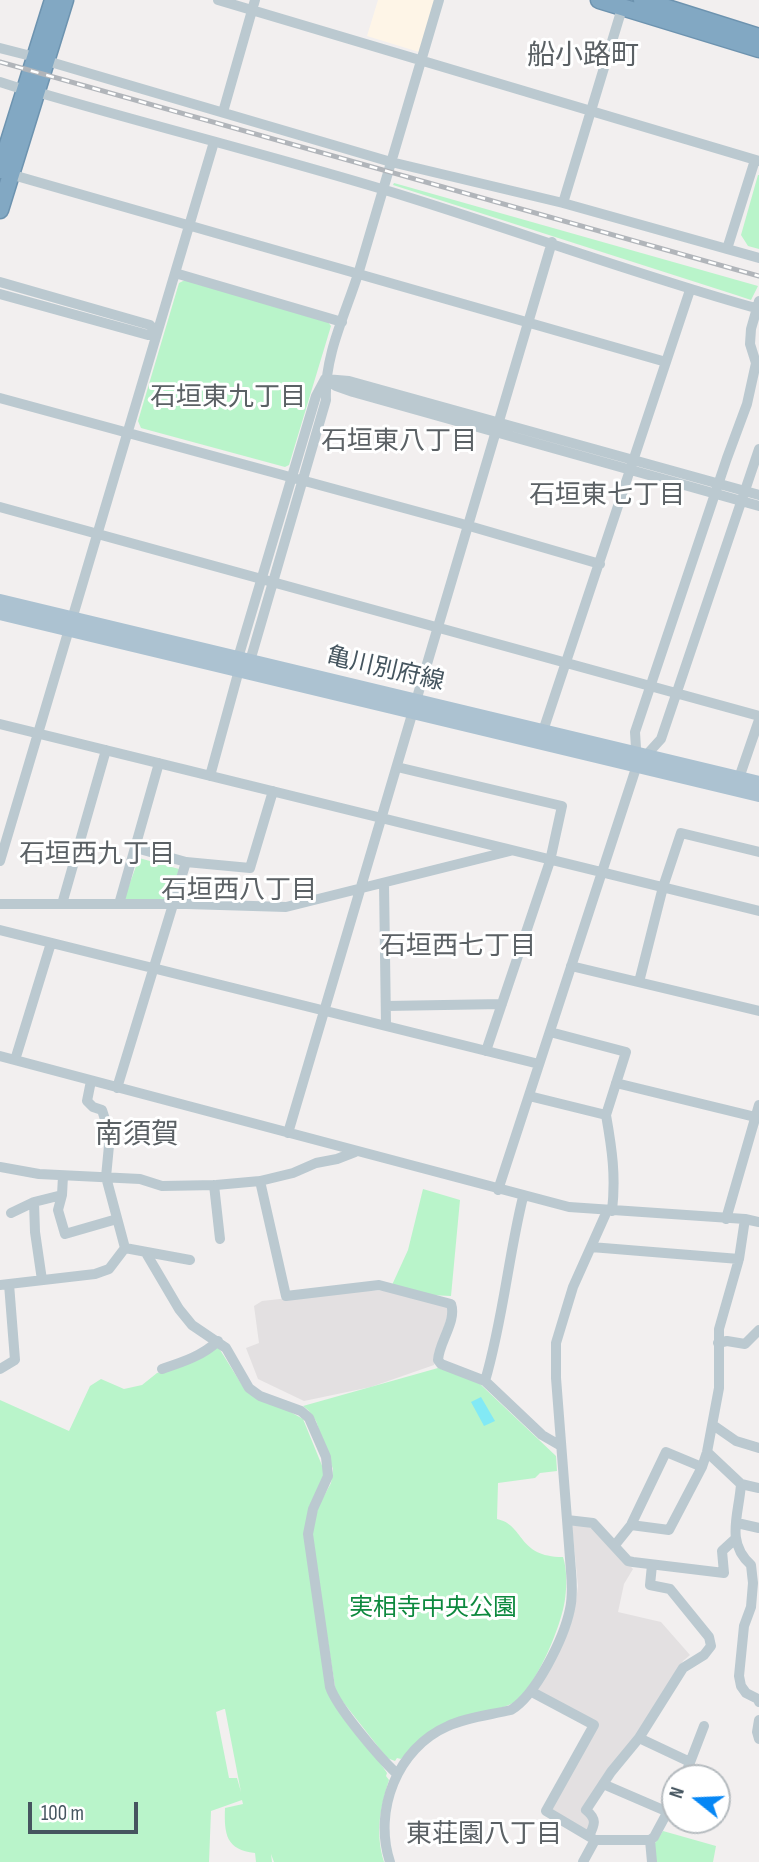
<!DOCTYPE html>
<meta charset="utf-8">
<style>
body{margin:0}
#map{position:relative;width:759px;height:1862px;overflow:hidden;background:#f2efef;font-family:"Sofia Sans Condensed",sans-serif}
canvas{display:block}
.north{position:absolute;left:661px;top:1764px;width:70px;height:70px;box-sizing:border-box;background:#fff;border:2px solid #b5bbbf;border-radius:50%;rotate:288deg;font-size:19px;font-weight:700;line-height:28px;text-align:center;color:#45555f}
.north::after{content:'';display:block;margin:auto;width:24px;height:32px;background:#0687f5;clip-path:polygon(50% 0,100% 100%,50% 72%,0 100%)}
.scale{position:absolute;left:28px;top:1802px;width:110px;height:32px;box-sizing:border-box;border:4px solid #45555f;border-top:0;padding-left:9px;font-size:21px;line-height:24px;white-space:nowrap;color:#45555f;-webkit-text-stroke:5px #fff;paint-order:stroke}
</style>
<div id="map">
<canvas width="759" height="1862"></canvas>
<div class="north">N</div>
<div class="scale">100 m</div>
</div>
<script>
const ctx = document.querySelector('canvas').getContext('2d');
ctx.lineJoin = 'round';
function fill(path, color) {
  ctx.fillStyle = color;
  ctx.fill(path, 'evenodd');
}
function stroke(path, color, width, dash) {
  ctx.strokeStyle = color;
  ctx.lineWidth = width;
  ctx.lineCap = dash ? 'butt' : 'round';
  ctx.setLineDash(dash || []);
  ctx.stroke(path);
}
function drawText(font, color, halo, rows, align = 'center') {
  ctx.font = font + ' "Sofia Sans Condensed","Noto Sans JP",sans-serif';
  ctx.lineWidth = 6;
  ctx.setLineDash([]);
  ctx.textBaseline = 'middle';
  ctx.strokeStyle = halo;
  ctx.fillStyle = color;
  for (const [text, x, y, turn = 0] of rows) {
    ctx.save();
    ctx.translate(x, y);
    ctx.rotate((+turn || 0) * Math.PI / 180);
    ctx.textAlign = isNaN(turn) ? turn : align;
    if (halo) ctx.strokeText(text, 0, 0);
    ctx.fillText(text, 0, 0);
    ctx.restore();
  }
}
fill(new Path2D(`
 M378 0H435L419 52 367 36Z`), '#fef5e7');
fill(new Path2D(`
 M385 1290 450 1305 434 1365 371 1387 304 1401 258 1379 246 1348 259 1343 254 1306 262 1301 342 1292Z
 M589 1524 633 1569 624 1584 618 1612 661 1622 690 1655 683 1661 643 1726 582 1809 591 1821 588 1832 549 1811 597 1724 537 1690 575 1609 578 1586 572 1526Z`), '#e3e0e1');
fill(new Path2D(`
 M758 175H759V249L748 246 741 235Z
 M394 183 758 286 751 300 736 295 393 185Z
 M185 280 328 322 331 326 289 465 285 467 141 428 138 421 179 283Z
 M139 858 179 869 169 900 124 899Z
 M423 1189 460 1200 451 1296 430 1295 392 1285 408 1250Z
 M217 1345 242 1385 303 1419 323 1468 324 1476 309 1507 326 1684 387 1773 386 1776 389 1780C380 1809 375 1832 384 1862H274L271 1854 272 1862H256L255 1853C226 1850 224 1834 225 1808L243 1804 242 1800 211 1811 209 1862H0V1400L69 1431 90 1386 101 1379 124 1389 142 1385 157 1373 185 1364ZM224 1709H225L241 1792 237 1778H229L216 1712Z
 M438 1368 467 1377 480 1384 556 1456 557 1471 540 1473 535 1478 498 1483 497 1519C525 1525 517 1557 563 1557 567 1569 567 1586 565 1599 562 1625 535 1690 513 1703 502 1709 488 1710 476 1713 440 1721 426 1732 401 1759L397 1758 395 1761 387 1758 336 1693 311 1533 319 1505 331 1483 333 1469 316 1421 308 1410 303 1406Z
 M663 1831 716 1846 713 1862H655L653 1846Z`), '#b9f4ca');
fill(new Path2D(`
 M481 1397 495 1421 484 1426 471 1402Z`), '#82e9f5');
const highway = new Path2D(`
 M599 0 759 49
 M642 0 759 37
 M0 170 53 0
 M0 210 65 0`);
stroke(highway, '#6d93af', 19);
stroke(new Path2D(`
 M218 0 759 161
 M0 48 35 57
 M47 61 391 162 563 203 759 258
 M0 82 25 90
 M37 92C153 126 269 155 385 190 510 228 633 274 759 309
 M223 112 255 0
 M6 173 666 362
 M563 203 620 15 621 1
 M727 249 755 160
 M175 273 342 322
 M0 282 150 325 157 333
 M0 294 148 335 157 333
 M325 379 336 386 353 392 759 506
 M325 379 349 381 759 495
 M0 398 459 523 600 564
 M0 507 759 716
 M247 664 250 661 326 400C324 355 346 313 359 271 386 181 413 91 439 0
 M0 724 759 911
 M543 731 690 290
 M641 761 661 739 759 449
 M397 767 562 806 550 861 486 1051
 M210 776 239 670 238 658 316 396 325 379
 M739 778 759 720
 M136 848 186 862 250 868 273 791
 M0 861 214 142
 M384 883 386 1025
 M0 904H187L286 907 510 851
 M62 904 106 750
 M119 904 159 763
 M0 930 539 1064
 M571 966 759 1011
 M639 982 663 887 681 833 759 852
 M386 1006 502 1004
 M0 1056 569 1207 745 1219 759 1222
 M15 1060 51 943
 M91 1081 87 1101 93 1107 102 1110 110 1135 106 1177 125 1248 190 1260
 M616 1083 759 1118
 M117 1088 186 862
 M529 1096 606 1115 626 1052 550 1032
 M606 1115C612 1149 616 1176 612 1211
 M288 1133 552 242
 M0 1167 39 1174 140 1179 162 1186 216 1185 260 1181 293 1173 316 1163 337 1159 355 1152
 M63 1176 62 1195 58 1210 65 1234 117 1219
 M260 1181 286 1296 379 1285 451 1304C457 1321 439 1342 438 1360L441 1364 485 1381 542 1435 561 1446
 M214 1185 220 1239
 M498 1190 637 765 635 732 727 458 747 404 756 363 750 344 751 329 759 301
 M11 1213 34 1202
 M726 1219 759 1105
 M591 1247 739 1259
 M146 1253 179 1309 192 1325 226 1348 249 1388 260 1396 301 1411 309 1418 326 1457 328 1476 313 1509 308 1534 330 1687C337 1708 380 1758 397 1774
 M42 1280 35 1232 34 1202 62 1195
 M0 1285 95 1274 109 1269 125 1248
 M718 1343 727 1341 745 1344 759 1330
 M0 1369 15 1360 9 1284
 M162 1369C183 1362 202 1356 218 1341
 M485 1381C503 1320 508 1258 523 1197
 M713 1425 736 1441 759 1448
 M707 1452 741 1484C739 1515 725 1542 751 1565L753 1583 751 1607 744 1626 739 1676 741 1686 746 1693 758 1699 759 1702
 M741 1484 759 1488
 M567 1520 593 1523 628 1561 633 1562 724 1573 722 1551 734 1540
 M737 1523 759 1528
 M631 1525 669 1530 702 1467 707 1452 719 1388V1329L739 1259 745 1219
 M615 1545 631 1525 666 1452 702 1467
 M532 1692 594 1725 546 1811 595 1840H650
 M759 1720 757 1732 759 1739
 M639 1738 690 1762
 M684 1778 704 1726
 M603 1784 668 1812
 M589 1836C595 1824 597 1819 586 1810L611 1772 639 1738 683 1668 704 1655 711 1646 709 1637 670 1589 650 1585 652 1565
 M390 1862C373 1811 397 1748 448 1726 467 1717 490 1715 511 1710 536 1695 564 1638 570 1609 573 1596 572 1583 571 1571L556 1378V1343L573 1287 607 1211
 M583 1862 595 1840
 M652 1862 650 1840 654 1837 675 1798`), '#bbc9d0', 10);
stroke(new Path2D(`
 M0 601 759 783
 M0 613 759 795`), '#acc2d1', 14);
stroke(highway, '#82a8c3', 16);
const rail = new Path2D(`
 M0 62 759 276`);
stroke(rail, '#b1b5ba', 5);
stroke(rail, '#fff', 2.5, [8]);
drawText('24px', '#45555f', '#fff', [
 ["亀川別府線",385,670,13]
]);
drawText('24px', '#0d893e', '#fff', [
 ["実相寺中央公園",433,1609]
]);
drawText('26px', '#5b6165', '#fff', [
 ["石垣東九丁目",228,398],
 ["石垣東八丁目",399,442],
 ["石垣東七丁目",607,496],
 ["石垣西九丁目",97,855],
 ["石垣西八丁目",239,891],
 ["石垣西七丁目",458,947],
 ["東荘園八丁目",484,1835]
]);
drawText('28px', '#5b6165', '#fff', [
 ["船小路町",583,57],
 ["南須賀",137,1136]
]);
</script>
